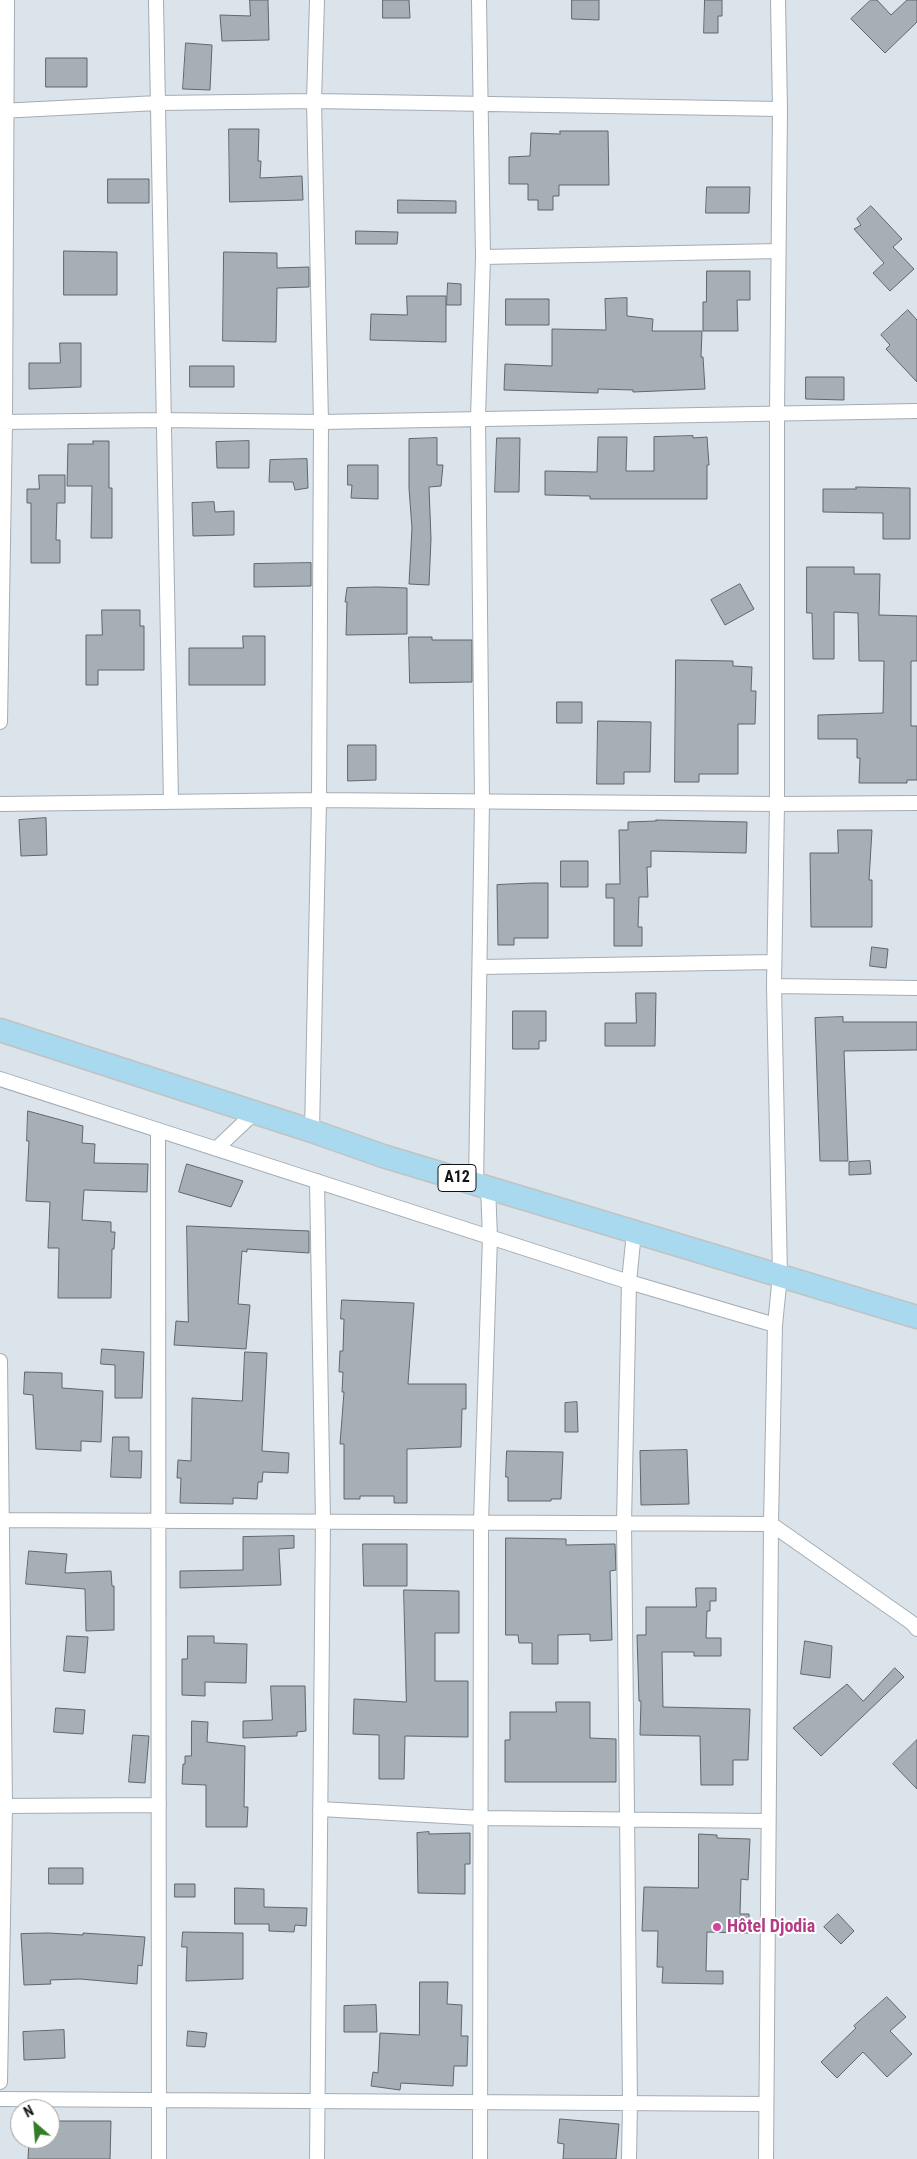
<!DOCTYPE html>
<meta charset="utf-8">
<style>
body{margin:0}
#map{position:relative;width:917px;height:2159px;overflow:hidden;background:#dce4eb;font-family:"Roboto Condensed",sans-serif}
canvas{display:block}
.north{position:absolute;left:10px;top:2099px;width:50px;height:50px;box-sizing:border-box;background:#fff;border:1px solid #a0a1a2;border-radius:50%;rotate:333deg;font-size:14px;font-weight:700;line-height:20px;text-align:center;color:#111416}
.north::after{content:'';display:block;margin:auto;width:18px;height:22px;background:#327e26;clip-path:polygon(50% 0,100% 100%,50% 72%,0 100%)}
</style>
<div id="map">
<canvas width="917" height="2159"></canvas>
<div class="north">N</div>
</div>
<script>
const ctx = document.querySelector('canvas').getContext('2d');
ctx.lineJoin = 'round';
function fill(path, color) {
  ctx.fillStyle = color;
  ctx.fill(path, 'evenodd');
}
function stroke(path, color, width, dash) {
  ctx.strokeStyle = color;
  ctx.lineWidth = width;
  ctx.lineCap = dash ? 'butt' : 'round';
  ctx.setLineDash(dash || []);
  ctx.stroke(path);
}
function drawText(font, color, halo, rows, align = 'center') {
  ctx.font = font + ' "Roboto Condensed",sans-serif';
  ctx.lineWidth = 4;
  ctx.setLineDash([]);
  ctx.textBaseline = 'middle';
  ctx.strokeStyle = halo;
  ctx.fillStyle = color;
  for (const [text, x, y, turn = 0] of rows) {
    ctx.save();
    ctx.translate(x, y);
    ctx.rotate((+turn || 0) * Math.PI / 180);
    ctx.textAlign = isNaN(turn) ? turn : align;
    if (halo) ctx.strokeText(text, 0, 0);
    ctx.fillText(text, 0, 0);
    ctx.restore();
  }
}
const building = new Path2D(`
 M250 0H268L269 40 222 41 220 15 250 16Z
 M383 0H409L410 18H383Z
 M572 0H599V20L572 19Z
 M705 0H722V16H718V33H704Z
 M871 0H877L891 15 907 0H917V22L885 53 851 19Z
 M186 43 212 45 210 90 183 89Z
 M46 58H87V87H46Z
 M229 129H259L258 161H261L260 178 302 176 303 200 230 202Z
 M560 131H608L609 185H559V196H553V210H538V200H528V184H509V157L530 156 531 133 560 134Z
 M108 179H149V203H108Z
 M707 187H750L749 213H706Z
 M398 200 456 201V213H398Z
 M871 206 902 239 893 247 914 269 890 291 873 273 884 263 854 229 861 225 857 219Z
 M356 231 398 232 397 244H356Z
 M64 251 117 252V295H64Z
 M224 252 277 253V268L309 267V287L277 288 276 342 223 341Z
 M707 271H750V300H737L738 331H703V302H706Z
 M448 283 461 284V305H447Z
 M407 296H446V342L370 340 371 314 407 315Z
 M627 298V316L653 319 652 331H702L701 357H703L705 389 633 392V390L598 389V393L504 390 505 364 552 366V329L606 330 605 299Z
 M506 299H549V325H506Z
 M908 310 917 320V382L886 349 890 345 881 335Z
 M60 343H81V387L29 389V363H60Z
 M190 366H234V387H190Z
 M806 377H844V400L806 399Z
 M693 436V438L707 437 709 465H707V499H590V496L545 495V471L597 472 598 437H627L626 471H654V437Z
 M437 438V465H443L441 486 429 487 431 539 429 585 409 584 412 528 409 488V439Z
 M497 438H520L519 492H495Z
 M93 441H109V488H112V538H91L92 486H67L68 444H93Z
 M249 441V468H217L216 442Z
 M307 459 308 488 295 490 293 482H269L270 460Z
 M348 465H378V499L351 498 352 485H348Z
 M39 475H65V503H57L56 540H60V563H31V503H27V489H39Z
 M856 487 910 488V539H883V513L823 512V489H856Z
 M214 502 215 512 234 511V535L193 536 192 503Z
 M311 563V586L254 587V564Z
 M807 567H854V574H880L879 615 917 616V661H911V726H917V780H907V783H859L860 758H857V739H818V715L883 713 884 661H859L858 613 834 612V659H813L812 613H807Z
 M740 584 754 609 725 625 711 600Z
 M378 587 407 588V634L346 635 347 602H345L347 588Z
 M102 610H140V626H144V670H98V685H86V635H102Z
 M243 636H265V685H189V648H243Z
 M409 637H432V640H472V682L410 683Z
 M676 660 733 661V666L752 667 751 691H756L755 724H738V774H699V782H675Z
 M557 702H582V723H557Z
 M598 721 651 722 650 772H624V784H597Z
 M348 745H376V780L348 781Z
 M46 818 47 855 21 856 19 820Z
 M656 820 747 822 746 853 651 851V867H647L648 897H639L638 927H642V946H614V898H606V884H620L619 830H628V822L656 821Z
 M838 830H872L869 880H872V927H811L810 853H838Z
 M561 861H588V887H561Z
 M533 883H548V938H514V945H498L497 885Z
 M872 947 888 949 886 968 870 966Z
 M636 993H656L655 1046H605V1023H636Z
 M513 1011H546V1041H539V1049H513Z
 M843 1017V1022H917V1050L844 1051 848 1161H820L815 1018Z
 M28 1111 83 1126 82 1143 95 1144 94 1163 148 1164 147 1192 84 1190 82 1220 111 1222V1232H115L114 1249H112L111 1298H58L59 1248H48L50 1202 26 1201 29 1141H27Z
 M870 1161 871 1174 849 1175V1162Z
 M187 1164 243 1181 231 1207 179 1192Z
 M187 1226 309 1231V1253L247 1249V1252L242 1251 238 1304 250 1305 246 1349 174 1345 176 1321 188 1322Z
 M342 1300 414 1303 408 1384H466V1409H462L461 1447 407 1449V1503H394V1496H360V1499H344V1444H340L344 1392H342L343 1372H339L340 1351H343L344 1319H341Z
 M102 1349 144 1352 142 1398H115V1365L101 1364Z
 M245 1352 267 1353 262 1451 289 1453 288 1473 263 1472 262 1482H258L257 1499 233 1498V1504L180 1503 181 1478H177L178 1460 191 1461 192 1398 242 1401Z
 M25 1372 62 1373V1388L103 1391 101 1442 81 1441V1451L36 1449 33 1395 24 1394Z
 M577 1402 578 1432H565V1403Z
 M113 1437H129V1451H142L141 1478 111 1477Z
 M687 1450 689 1504 641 1505 640 1451Z
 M507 1451 563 1452 561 1499H551V1501H508V1477H506Z
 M294 1536V1548L279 1549 281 1585 180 1588V1571L243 1570V1537Z
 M506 1538 566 1539V1545L615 1544 616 1570 610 1571 612 1640 590 1641V1634L558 1635V1664H532V1643H519L518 1635H506Z
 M363 1544H407V1586H364Z
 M29 1551 67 1554 65 1573 111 1571 112 1586H114V1630L86 1631 85 1589 26 1584Z
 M696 1588H716V1601H710V1611H707L706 1638H721V1656H694V1652H662L663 1707 750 1709 748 1760H733V1785H701L700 1736 640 1735 641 1701H639L637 1635H646V1607H696Z
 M404 1590 459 1591V1633H435V1681H468V1737L405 1736 404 1779H379V1735L353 1734 354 1699 406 1702Z
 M67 1636 88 1637 85 1673 64 1671Z
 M188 1636H214V1643L247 1644 246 1683 205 1682V1696L182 1695V1659H187Z
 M805 1641 832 1646 830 1678 801 1674Z
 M895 1668 904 1677 821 1756 793 1728 847 1684 863 1701Z
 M271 1686H305L306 1731 297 1732V1736L243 1738V1721L272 1720Z
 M556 1702H590V1738L616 1739V1782H505V1740H510V1712H556Z
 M56 1708 85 1710 83 1734 54 1732Z
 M192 1721 208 1722 207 1742 245 1746 244 1807H248L247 1827H206V1785L182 1784 183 1764H185V1756H191Z
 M133 1735 149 1736 145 1783 129 1782Z
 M917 1740V1789L893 1764Z
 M429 1832V1834L470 1833V1864H465V1894L418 1893 417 1833Z
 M699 1834 717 1835V1838L750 1839 748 1880 741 1879 740 1914H749V1933L707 1932 706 1971H723V1984L662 1983 663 1967H657L658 1931H642L644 1887 698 1888Z
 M49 1868H83V1884H49Z
 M175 1884H195V1897H175Z
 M235 1888 264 1889V1907L307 1908 306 1926 295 1925 294 1932 269 1931V1924H235Z
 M838 1914 854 1931 841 1944 824 1927Z
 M183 1932 243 1933V1979L186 1981 187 1947H182Z
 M49 1933 83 1935V1933L145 1937 142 1966 138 1965 137 1984 80 1979 50 1980 51 1984 24 1985 21 1934Z
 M420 1982H448L447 2004 462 2005 461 2036H468L467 2066H454L453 2086 401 2083 400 2090 371 2086 373 2072 378 2073 380 2033 419 2035Z
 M887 1997 906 2017 890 2031 912 2054 887 2077 863 2052 837 2078 821 2062 856 2028 854 2026Z
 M376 2005 377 2032H344V2006Z
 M64 2030 65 2058 24 2060 23 2032Z
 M188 2031 207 2033 205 2047 187 2046Z
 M560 2119 619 2124 616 2159H563L564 2144 558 2143Z
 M50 2121H111L110 2159H28L29 2139H50Z`);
fill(building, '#a7afb6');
stroke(building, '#5f666c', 1);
const minor = new Path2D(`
 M156 0 171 802
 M0 111 158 103 314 101 780 109
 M483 257 778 251
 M0 422 163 420 321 422 917 411
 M0 722 5 422 7 0
 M0 804 319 800 777 804 917 803
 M480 967 774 962
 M774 986 917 988
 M0 1079 629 1282 775 1325
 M158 1130 159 2159
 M312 1131 319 800 321 422 314 101 317 0
 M216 1149 254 1113
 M317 1181 323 1521 317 2159
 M476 1184 482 802 478 418 483 257 479 0
 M0 1361 5 1806 0 2082
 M0 1520 771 1524 912 1623 917 1629
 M0 1806 159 1805
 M320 1809 481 1818 768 1821
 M0 2099 766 2104
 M480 2159 481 1522 490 1237 488 1187
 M629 2159 630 2103 624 1523 629 1282 634 1232
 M766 2159 771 1524 775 1325 780 1275 774 986 777 804V412L780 109 778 0`);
const primary = new Path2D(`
 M0 1030 312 1131 383 1156 917 1317`);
stroke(minor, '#a4acb3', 16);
stroke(primary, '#c1c2c2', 25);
stroke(minor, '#fff', 14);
stroke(primary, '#a9d9ee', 22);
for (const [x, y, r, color] of [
 [717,1927,5,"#d1479c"]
]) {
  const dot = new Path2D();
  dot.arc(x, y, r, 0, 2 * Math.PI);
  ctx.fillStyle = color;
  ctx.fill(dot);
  stroke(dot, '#fff', 2);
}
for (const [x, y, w] of [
 [457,1178,38]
]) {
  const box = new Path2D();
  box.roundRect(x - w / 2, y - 13.5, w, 27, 4);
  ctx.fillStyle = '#fff';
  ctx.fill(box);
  stroke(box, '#111416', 1);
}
drawText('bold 16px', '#111416', null, [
 ["A12",457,1178]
]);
drawText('bold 18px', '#b23c85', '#fff', [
 ["Hôtel Djodia",727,1927]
], 'left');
</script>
